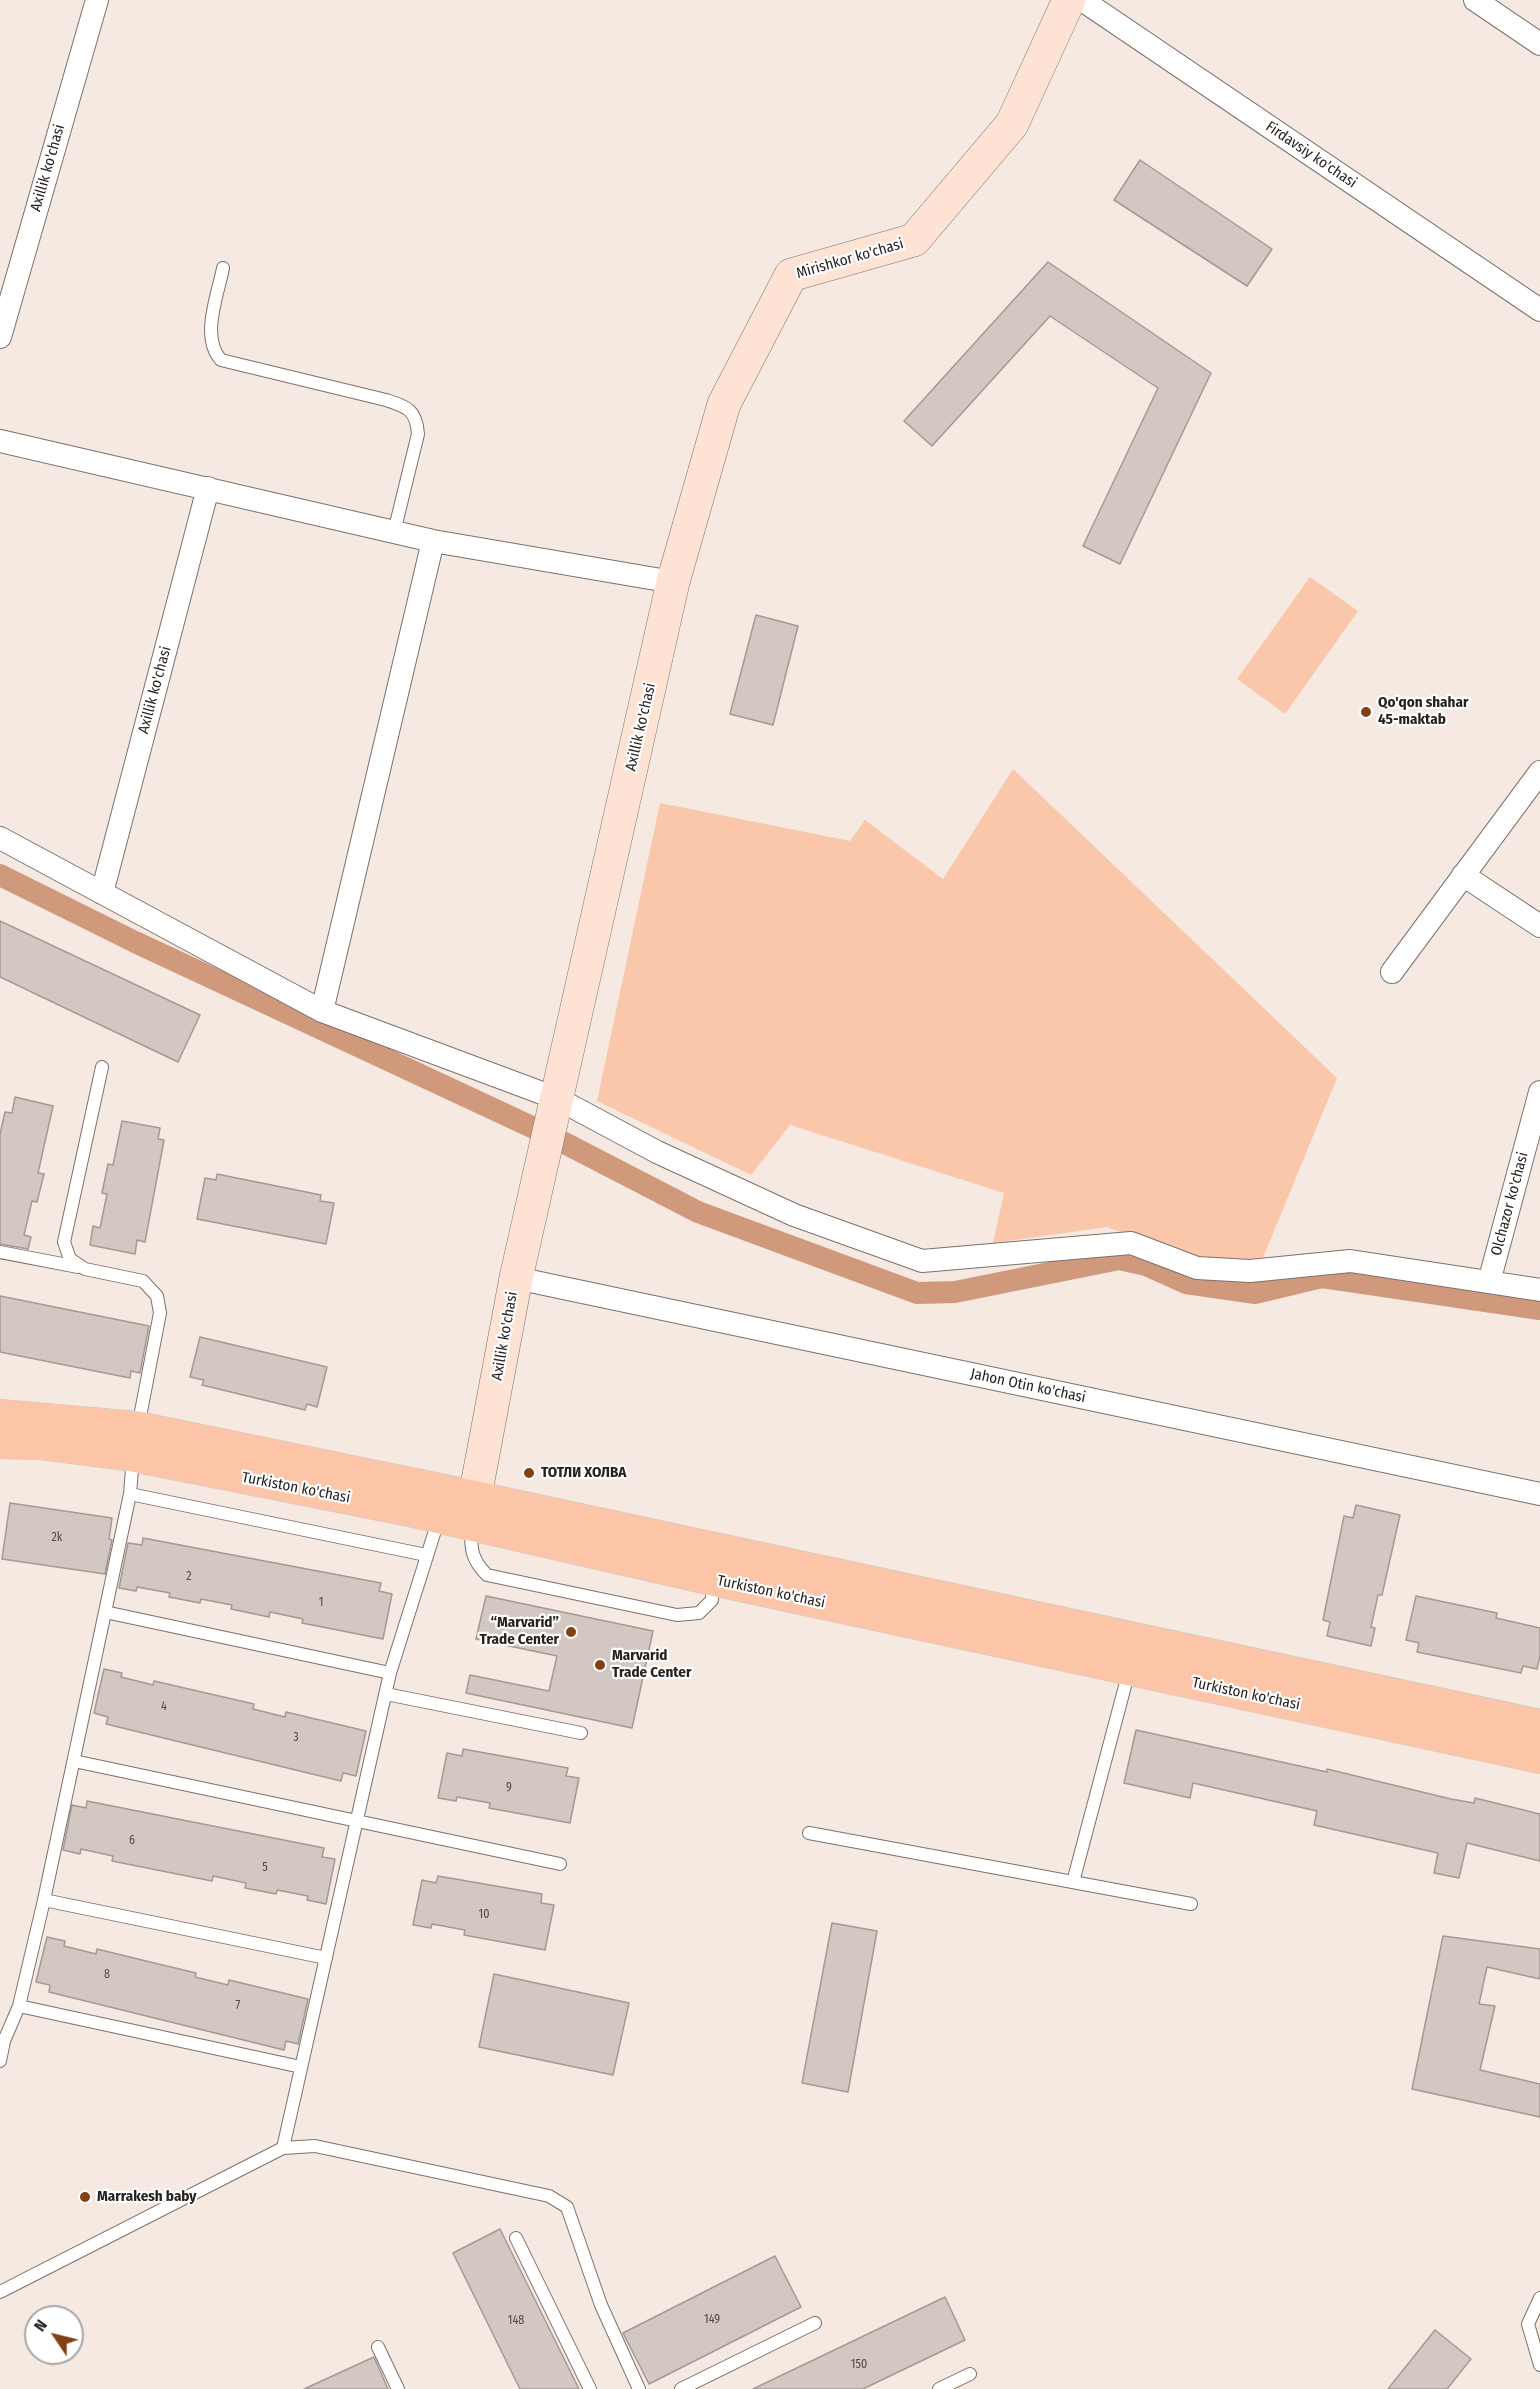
<!DOCTYPE html>
<meta charset="utf-8">
<style>
body{margin:0}
#map{position:relative;width:1540px;height:2389px;overflow:hidden;background:#f5e9e2;font-family:"Fira Sans Condensed",sans-serif}
canvas{display:block}
.north{position:absolute;left:24px;top:2305px;width:60px;height:60px;box-sizing:border-box;background:#fff;border:2px solid #a8a7a5;border-radius:50%;rotate:305deg;font-size:16px;font-weight:700;line-height:24px;text-align:center;color:#26221f}
.north::after{content:'';display:block;margin:auto;width:21px;height:27px;background:#844014;clip-path:polygon(50% 0,100% 100%,50% 72%,0 100%)}
</style>
<div id="map">
<canvas width="1540" height="2389"></canvas>
<div class="north">N</div>
</div>
<script>
const ctx = document.querySelector('canvas').getContext('2d');
ctx.lineJoin = 'round';
function fill(path, color) {
  ctx.fillStyle = color;
  ctx.fill(path, 'evenodd');
}
function stroke(path, color, width, dash) {
  ctx.strokeStyle = color;
  ctx.lineWidth = width;
  ctx.lineCap = dash ? 'butt' : 'round';
  ctx.setLineDash(dash || []);
  ctx.stroke(path);
}
function drawText(font, color, halo, rows, align = 'center') {
  ctx.font = font + ' "Fira Sans Condensed",sans-serif';
  ctx.lineWidth = 4.5;
  ctx.setLineDash([]);
  ctx.textBaseline = 'middle';
  ctx.strokeStyle = halo;
  ctx.fillStyle = color;
  for (const [text, x, y, turn = 0] of rows) {
    ctx.save();
    ctx.translate(x, y);
    ctx.rotate((+turn || 0) * Math.PI / 180);
    ctx.textAlign = isNaN(turn) ? turn : align;
    if (halo) ctx.strokeText(text, 0, 0);
    ctx.fillText(text, 0, 0);
    ctx.restore();
  }
}
fill(new Path2D(`
 M1310 577 1358 611 1285 714 1237 679Z
 M1013 769 1337 1078 1262 1260 1190 1257 1107 1227 993 1243 1004 1193 790 1125 751 1175 597 1101 660 803 850 841 865 820 943 879Z`), '#fac7ab');
stroke(new Path2D(`
 M0 875 135 942 549 1135 698 1212 917 1293 955 1292 1119 1259 1146 1265 1186 1283 1255 1293 1322 1277 1540 1309`), '#d1997b', 22);
const building = new Path2D(`
 M1140 160 1272 249 1247 286 1114 200Z
 M1048 262 1211 373 1120 564 1083 546 1158 388 1050 316 932 446 904 421Z
 M756 615 798 626 773 725 730 714Z
 M0 921 200 1015 178 1062 0 977Z
 M15 1097 53 1106 38 1173 44 1174 37 1202 32 1201 24 1235 31 1237 28 1249 0 1244V1134L5 1112 12 1113Z
 M122 1121 160 1128 158 1139 164 1140 145 1242 137 1240 135 1254 90 1245 93 1226 100 1228 107 1194 102 1193 108 1164 113 1165Z
 M217 1174 321 1195 320 1201 334 1203 326 1244 197 1219 205 1178 216 1180Z
 M0 1296 149 1326 140 1373 131 1371 130 1378 0 1352Z
 M200 1337 327 1367 317 1407 307 1404 305 1410 202 1385 204 1380 190 1377Z
 M10 1503 112 1518 109 1539 112 1540 105 1574 2 1559Z
 M1356 1505 1400 1515 1382 1595H1378L1371 1627 1375 1628 1371 1646 1327 1636 1330 1622 1323 1620 1344 1516 1353 1518Z
 M143 1538 381 1583 379 1591 392 1594 383 1639 302 1623 303 1619 270 1612 269 1617 231 1609 232 1605 201 1599 200 1603 169 1597 170 1593 137 1587 136 1591 119 1588 128 1543 142 1545Z
 M486 1596 653 1631 632 1728 466 1693 470 1675 549 1691 557 1656 476 1639Z
 M1416 1596 1497 1613 1496 1618 1540 1628V1656L1537 1669 1523 1666 1521 1673 1417 1652 1419 1643 1406 1640Z
 M104 1669 122 1673 121 1677 153 1685 154 1681 254 1704 253 1709 285 1717 286 1712 366 1731 356 1776 343 1773 341 1781 106 1724 108 1717 94 1713Z
 M1136 1730 1327 1772V1769L1451 1799 1474 1803 1475 1798 1540 1814V1861L1467 1843 1459 1878 1434 1873 1438 1853 1314 1825 1317 1811 1193 1783 1190 1798 1124 1783Z
 M463 1749 568 1768 566 1776 579 1778 570 1823 489 1808 490 1803 457 1797 456 1801 438 1798 447 1753 462 1756Z
 M87 1801 324 1848 322 1857 335 1859 326 1904 307 1900 308 1896 277 1890 276 1894 245 1888 246 1883 213 1876 212 1881 112 1861 113 1856 81 1849 80 1854 63 1850 72 1805 86 1808Z
 M438 1876 542 1894 541 1903 554 1905 545 1950 464 1935 465 1930 432 1924 431 1928 413 1925 422 1880 436 1883Z
 M832 1923 877 1931 848 2092 802 2083Z
 M1443 1936 1540 1949V1979L1487 1967 1479 2004 1495 2006 1480 2070 1540 2084V2117L1412 2089Z
 M47 1937 65 1941 64 1946 96 1954 97 1949 146 1961 196 1973 195 1977 228 1985 229 1980 308 1999 298 2044 286 2041 284 2050 49 1992 50 1985 36 1982Z
 M494 1974 629 2003 613 2075 479 2047Z
 M500 2229 579 2389H520L453 2253Z
 M775 2256 801 2307 649 2384 623 2333Z
 M945 2297 965 2340 863 2389H753Z
 M1435 2330 1471 2359 1447 2389H1388Z
 M374 2357 388 2389H304Z`);
fill(building, '#d3c7c1');
stroke(building, '#a49993', 1.5);
const lane = new Path2D(`
 M223 268C218 295 200 337 221 360L386 400C407 407 416 409 418 434L394 532
 M102 1067 64 1242 70 1259 85 1269 143 1281 157 1296 160 1313 138 1427
 M0 1252 78 1267
 M130 1494 426 1555
 M471 1524C471 1548 470 1558 487 1575L677 1615 699 1613 712 1600V1581
 M105 1612 390 1673
 M386 1694 581 1733
 M74 1761 560 1864
 M809 1833 1191 1904
 M1073 1882 1129 1671
 M44 1900 326 1958
 M19 2006 301 2067
 M0 2061 4 2041 19 2006 44 1900 130 1494 133 1457
 M283 2148 390 1673 439 1518
 M516 2238 590 2389
 M0 2292 283 2148 315 2146 549 2196 567 2207 601 2305 639 2389
 M1540 2298 1528 2324 1540 2365
 M378 2347 398 2389
 M681 2389 815 2323
 M939 2389 970 2374`);
const street = new Path2D(`
 M1082 0 1540 310
 M1475 0 1540 44
 M0 337 97 0
 M0 441 433 541 673 582
 M0 838 322 1011 558 1099 657 1152 794 1215 922 1261 1131 1243 1197 1268 1250 1271 1350 1261 1540 1290
 M1463 875 1540 926
 M102 893 208 488
 M1392 972 1540 772
 M322 1011 433 541
 M516 1278 1540 1494
 M1489 1282 1540 1092`);
const secondary = new Path2D(`
 M470 1523 516 1278 673 582 724 404 791 275 914 240 1012 124 1069 0`);
const primary = new Path2D(`
 M0 1416 137 1428 444 1491 1540 1726
 M0 1442 40 1443 133 1455 405 1509 712 1579 1540 1757`);
stroke(lane, '#7c716c', 14);
stroke(street, '#7c716c', 24);
stroke(secondary, '#7c716c', 34);
stroke(primary, '#cbcac9', 34);
stroke(lane, '#fff', 12);
stroke(street, '#fff', 22);
stroke(secondary, '#fee2d3', 33);
stroke(primary, '#fcc5a7', 33);
for (const [x, y, r, color] of [
 [1366,712,6,"#844014"],
 [529,1473,6,"#844014"],
 [571,1632,6,"#844014"],
 [600,1665,6,"#844014"],
 [85,2197,6,"#844014"]
]) {
  const dot = new Path2D();
  dot.arc(x, y, r, 0, 2 * Math.PI);
  ctx.fillStyle = color;
  ctx.fill(dot);
  stroke(dot, '#fff', 2);
}
drawText('12px', '#514b48', null, [
 ["2k",57,1538],
 ["2",189,1577],
 ["1",321,1603],
 ["4",164,1707],
 ["3",296,1738],
 ["9",509,1788],
 ["6",132,1841],
 ["5",265,1868],
 ["10",484,1915],
 ["8",107,1975],
 ["7",238,2006],
 ["149",712,2320],
 ["148",516,2321],
 ["150",859,2365]
]);
drawText('15px', '#26221f', '#fff', [
 ["Firdavsiy ko'chasi",1311,155,34],
 ["Axillik ko'chasi",48,168,-74],
 ["Mirishkor ko'chasi",850,259,-16],
 ["Axillik ko'chasi",155,690,-75],
 ["Axillik ko'chasi",641,727,-77],
 ["Olchazor ko'chasi",1510,1204,-75],
 ["Axillik ko'chasi",505,1336,-80],
 ["Jahon Otin ko'chasi",1028,1386,12],
 ["Turkiston ko'chasi",296,1488,11],
 ["Turkiston ko'chasi",771,1592,12],
 ["Turkiston ko'chasi",1246,1694,12]
]);
drawText('bold 15px', '#26221f', '#fff', [
 ["Qo'qon shahar",1378,703],
 ["45-maktab",1378,720],
 ["ТОТЛИ ХОЛВА",541,1473],
 ["“Marvarid”",559,1623,"right"],
 ["Trade Center",559,1640,"right"],
 ["Marvarid",612,1656],
 ["Trade Center",612,1673],
 ["Marrakesh baby",97,2197]
], 'left');
</script>
